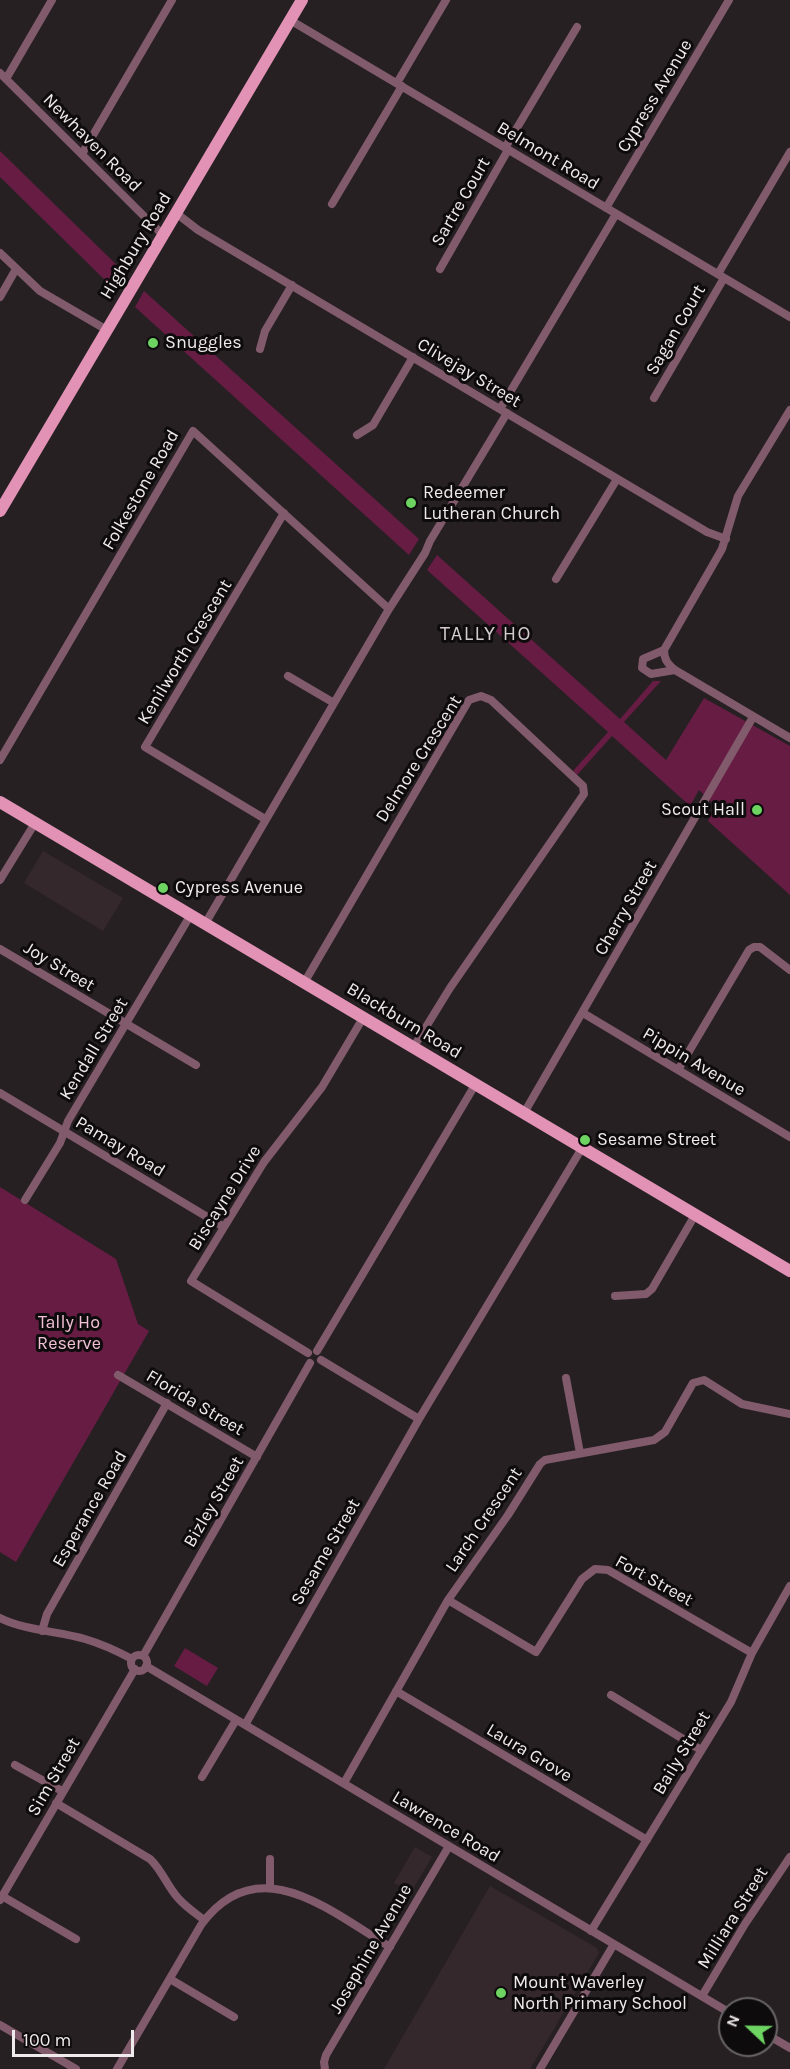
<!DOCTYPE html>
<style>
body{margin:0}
#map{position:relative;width:790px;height:2069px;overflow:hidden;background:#272023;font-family:Karla,sans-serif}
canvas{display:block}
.north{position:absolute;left:718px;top:1997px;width:60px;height:60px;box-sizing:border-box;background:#0e0b0c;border:2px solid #686466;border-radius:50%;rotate:292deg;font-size:16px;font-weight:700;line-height:24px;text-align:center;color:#efeaec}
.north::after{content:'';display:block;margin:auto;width:21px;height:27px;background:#6dd361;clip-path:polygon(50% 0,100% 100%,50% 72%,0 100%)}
.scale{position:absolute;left:12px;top:2030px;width:122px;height:27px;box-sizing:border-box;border:3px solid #efeaec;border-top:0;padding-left:8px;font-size:18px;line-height:21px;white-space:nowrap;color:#efeaec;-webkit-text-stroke:4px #0e0b0c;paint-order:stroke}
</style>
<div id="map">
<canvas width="790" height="2069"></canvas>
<div class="north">N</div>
<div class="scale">100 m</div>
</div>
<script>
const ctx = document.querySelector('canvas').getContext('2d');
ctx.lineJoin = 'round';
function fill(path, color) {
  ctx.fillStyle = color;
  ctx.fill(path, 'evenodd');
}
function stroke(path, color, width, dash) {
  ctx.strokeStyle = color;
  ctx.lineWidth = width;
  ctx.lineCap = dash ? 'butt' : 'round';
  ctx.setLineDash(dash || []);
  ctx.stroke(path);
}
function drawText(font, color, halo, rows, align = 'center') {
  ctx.font = font + ' Karla,sans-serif';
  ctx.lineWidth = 6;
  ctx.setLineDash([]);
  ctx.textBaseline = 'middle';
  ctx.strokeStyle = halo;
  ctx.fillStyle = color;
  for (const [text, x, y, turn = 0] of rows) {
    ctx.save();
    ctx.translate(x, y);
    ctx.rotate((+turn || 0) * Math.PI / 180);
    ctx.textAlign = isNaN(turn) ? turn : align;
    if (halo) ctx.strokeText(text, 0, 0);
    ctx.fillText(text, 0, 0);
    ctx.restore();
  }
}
fill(new Path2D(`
 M43 851 123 898 103 931 24 883Z
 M415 1847 432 1857 411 1892 394 1883Z
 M490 1886 597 1948 599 1953 530 2069H384Z`), '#35282d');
fill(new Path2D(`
 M0 151 125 273 115 290 0 177Z
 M144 291 419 539 409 555 135 307Z
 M437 555 620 719 653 681H661L624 722 666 760 704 698 790 746V895L708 821 716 806 699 790 690 806 612 736 577 775 573 771 608 732 427 570Z
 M0 1187 116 1259 138 1324 149 1331 16 1562 0 1552Z
 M185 1648 218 1668 207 1686 174 1666Z`), '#661c43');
stroke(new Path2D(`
 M290 20 790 317
 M0 73 163 235
 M6 79 52 0
 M397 83 446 0
 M505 148 577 27
 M82 154 172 0
 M332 204 402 86
 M606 208 729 0
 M176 213 198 230 707 532 726 539
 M0 253 40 291 107 330
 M440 269 508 150
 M718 274 790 152
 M0 297 16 269
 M260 349 265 331 292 285
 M654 398 724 278
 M500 409 616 214
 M357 435 373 425 413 357
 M556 579 617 479
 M664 650 722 549 738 496 790 410
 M664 650C664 660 668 664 675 670L790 738
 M664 650 643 659 642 668 651 674 675 670
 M288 676 334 703
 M0 760 193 431 389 609
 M265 819 145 747 284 513
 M0 880 35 823
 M205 924 389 609 425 553 430 541 507 413
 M0 949 196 1065
 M304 983 469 700 481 696 491 700 583 786 584 794 450 988 413 1048
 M583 1013 790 1137
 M678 1070 749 950 754 947H760L790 970
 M0 1093 224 1227
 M524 1113 753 717
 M25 1200 60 1143 68 1121 190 916
 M615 1296 646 1294 652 1289 695 1215
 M317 1351 475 1085
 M308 1353 191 1281 264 1162 322 1087 363 1018
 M321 1360 419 1419
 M118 1375 257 1457
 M566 1378 580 1453
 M448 1600 536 1652 582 1579 595 1569 608 1570 752 1653
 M0 1618C27 1631 57 1631 85 1639 102 1644 117 1651 132 1659
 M42 1631 47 1614 167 1403
 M131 1663a8 8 0 1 1 16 0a8 8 0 1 1-16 0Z
 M143 1656 310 1363
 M146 1666 730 2013
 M396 1691 647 1840
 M611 1695 701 1750
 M245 1725 419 1419 582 1148
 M15 1765 62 1791
 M202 1777 236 1720
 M344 1783 448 1600 508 1515 540 1464 545 1460 654 1440 665 1432 693 1383 704 1380 742 1404 790 1414
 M56 1803 150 1859C162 1870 167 1886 178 1898 186 1907 195 1913 204 1920
 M270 1859V1887
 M2 1896 76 1939
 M0 1900 135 1669
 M591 1931 731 1702 752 1653 790 1586
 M170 1979 234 2017
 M702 1996 745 1924 790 1857
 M0 2025 76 2069
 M766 2034 790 2048
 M117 2069 201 1925C258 1847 331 1912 390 1947
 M325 2069 324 2062 326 2055 449 1846
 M540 2069 614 1944`), '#815b6b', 8);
stroke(new Path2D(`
 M0 511 302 0
 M0 802 790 1271`), '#e192b5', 12);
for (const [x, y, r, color] of [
 [153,343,6,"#6dd361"],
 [411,503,6,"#6dd361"],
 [757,810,6,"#6dd361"],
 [163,888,6,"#6dd361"],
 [585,1140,6,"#6dd361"],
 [501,1993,6,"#6dd361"]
]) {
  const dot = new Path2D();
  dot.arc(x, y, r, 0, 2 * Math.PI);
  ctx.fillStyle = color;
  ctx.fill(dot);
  stroke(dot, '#0e0b0c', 2);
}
drawText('18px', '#efeaec', '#0e0b0c', [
 ["Cypress Avenue",655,96,-59],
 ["Newhaven Road",92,143,45],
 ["Belmont Road",548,156,31],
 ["Sartre Court",461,202,-60],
 ["Highbury Road",136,246,-59],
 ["Sagan Court",676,330,-60],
 ["Clivejay Street",469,373,31],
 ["Folkestone Road",141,490,-60],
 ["Kenilworth Crescent",185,652,-59],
 ["Delmore Crescent",419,759,-58],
 ["Cherry Street",626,908,-60],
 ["Joy Street",59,967,31],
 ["Blackburn Road",404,1021,31],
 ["Kendall Street",94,1049,-59],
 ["Pippin Avenue",694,1062,31],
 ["Pamay Road",120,1147,31],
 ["Biscayne Drive",225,1198,-58],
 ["Florida Street",195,1403,31],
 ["Bizley Street",214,1502,-60],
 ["Esperance Road",90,1509,-60],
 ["Larch Crescent",484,1520,-56],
 ["Sesame Street",326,1552,-60],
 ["Fort Street",654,1581,29],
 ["Laura Grove",529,1753,31],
 ["Baily Street",682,1753,-59],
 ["Sim Street",54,1777,-60],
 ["Lawrence Road",446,1827,31],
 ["Milliara Street",733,1918,-58],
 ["Josephine Avenue",371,1949,-60]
]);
drawText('18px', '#efeaec', '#0e0b0c', [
 ["Snuggles",165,343],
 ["Redeemer",423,493],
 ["Lutheran Church",423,514],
 ["Scout Hall",745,810,"right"],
 ["Cypress Avenue",175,888],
 ["Sesame Street",597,1140],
 ["Mount Waverley",513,1983],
 ["North Primary School",513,2004]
], 'left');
drawText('18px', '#f1c0d4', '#0e0b0c', [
 ["Tally Ho",69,1323],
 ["Reserve",69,1344]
]);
ctx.letterSpacing = '1.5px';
drawText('20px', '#d4cbce', '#0e0b0c', [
 ["TALLY HO",486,634]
]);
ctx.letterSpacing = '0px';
</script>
